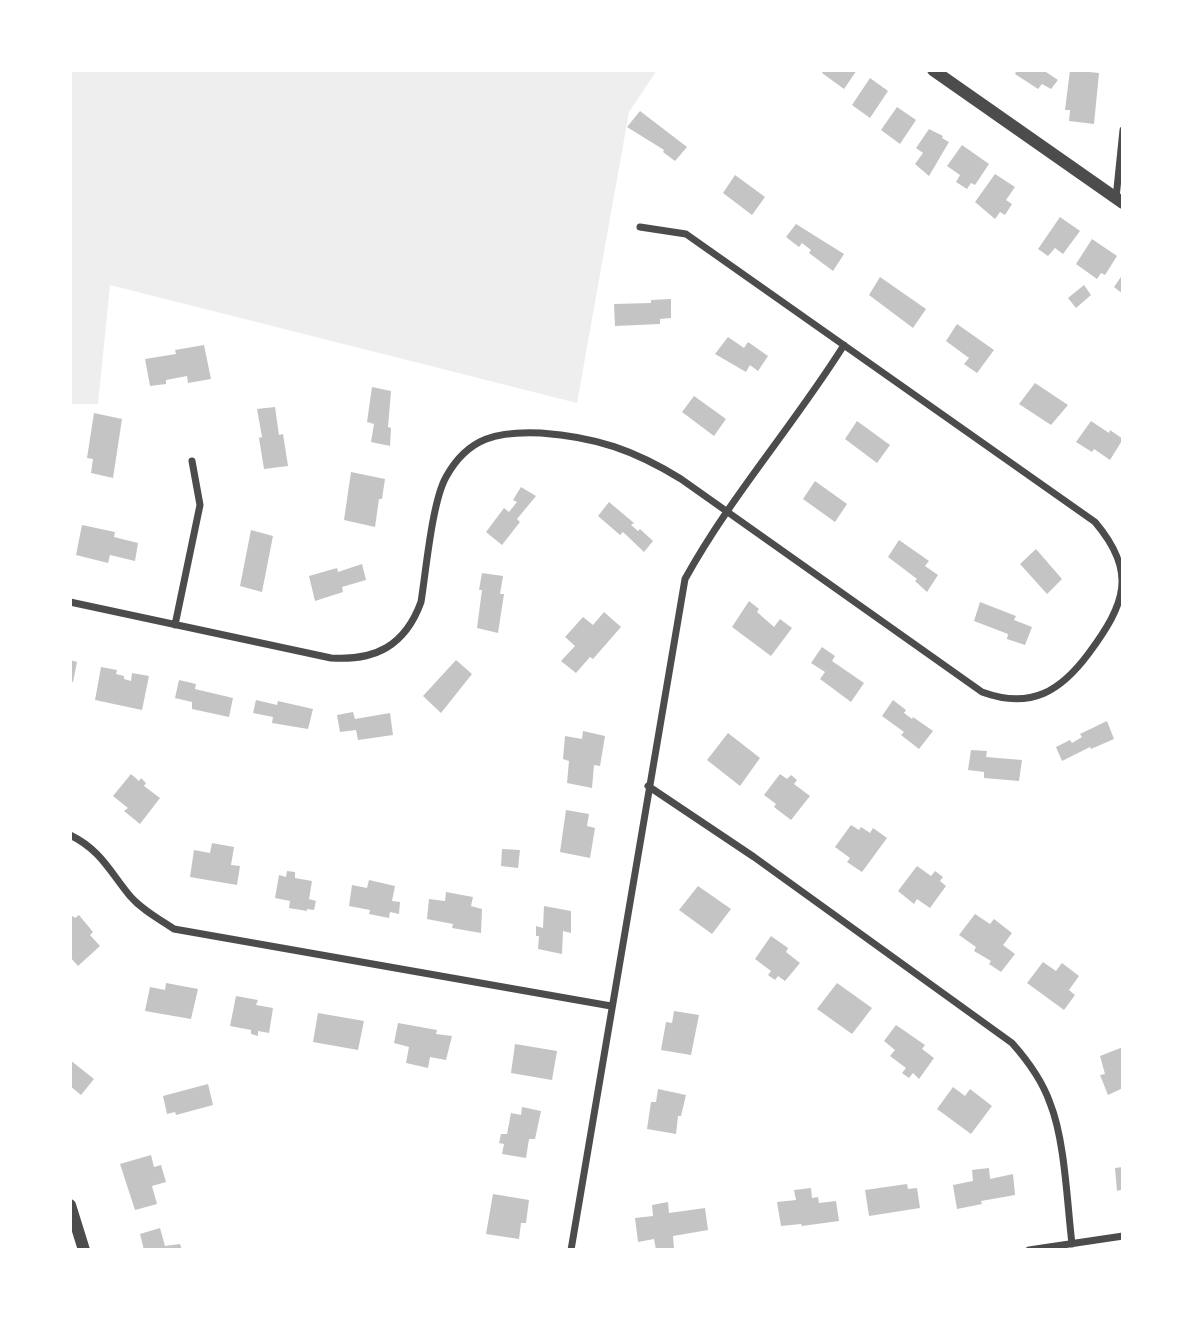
<!DOCTYPE html>
<style>
body{margin:0}
#map{position:relative;width:1193px;height:1320px;overflow:hidden;background:#fff;font-family:"PT Sans",sans-serif}
canvas{display:block}
.frame{position:absolute;inset:0;border:72px solid #fff;pointer-events:none}
</style>
<div id="map">
<canvas width="1193" height="1320"></canvas>
<div class="frame"></div>
</div>
<script>
const ctx = document.querySelector('canvas').getContext('2d');
ctx.lineJoin = 'round';
function fill(path, color) {
  ctx.fillStyle = color;
  ctx.fill(path, 'evenodd');
}
function stroke(path, color, width, dash) {
  ctx.strokeStyle = color;
  ctx.lineWidth = width;
  ctx.lineCap = dash ? 'butt' : 'round';
  ctx.setLineDash(dash || []);
  ctx.stroke(path);
}
fill(new Path2D(`
 M70 70H657L629 112 577 403 110 285 98 404H70Z`), '#eee');
fill(new Path2D(`
 M824 70H857L844 89 822 73Z
 M1017 70H1043L1058 80 1051 89 1042 84 1038 89 1015 74Z
 M1070 70 1099 73 1094 124 1069 121 1070 110H1065Z
 M870 78 888 91 870 118 852 105Z
 M897 107 916 120 900 144 881 130Z
 M640 111 687 147 675 161 663 152 664 150 627 127Z
 M929 129 943 136 942 138 949 142 929 176 915 164 923 153 916 148Z
 M962 145 989 164 975 185 971 183 967 189 956 182 960 175 947 166Z
 M995 174 1015 187 1006 200 1012 204 1005 215 1000 212 995 219 975 202Z
 M735 175 765 197 752 215 723 193Z
 M1060 217 1080 231 1063 254 1055 248 1048 256 1038 249Z
 M796 224 844 254 833 271 809 253 811 250 802 243 799 247 786 237Z
 M1092 239 1117 256 1105 275 1101 273 1097 279 1076 264Z
 M1123 274V294L1114 287Z
 M880 277 926 309 913 328 869 295Z
 M1084 285 1091 295 1076 308 1068 298Z
 M671 299V318L660 319V324L615 326 614 304 651 303V300Z
 M957 324 994 350 977 373 964 364 969 358 946 341Z
 M728 337 744 348 748 342 768 356 758 371 750 365 746 372 715 354Z
 M204 345 211 379 188 383 187 376 166 380V384L150 386 145 359 176 354 175 350Z
 M1035 383 1068 405 1051 425 1019 404Z
 M372 387 391 391 388 427 391 428 390 446 371 442 374 424 367 422Z
 M694 396 726 419 714 436 682 412Z
 M275 407 279 435 283 434 288 466 264 469 259 438 262 437 257 409Z
 M94 413 122 419 113 478 91 473 93 459 87 458Z
 M857 421 890 445 877 463 845 439Z
 M1091 421 1109 433 1110 430 1123 439 1110 460 1094 449 1092 452 1076 442Z
 M351 472 385 479 382 499H379L375 527 344 520Z
 M815 481 847 504 835 522 803 499Z
 M521 487 536 496 517 519 520 522 502 545 486 532 504 508 509 512 517 502 513 500Z
 M609 502 634 523 631 525 638 531 640 529 653 541 644 552 623 532 620 535 598 516Z
 M82 525 115 532 114 537 138 543 135 561 110 555 108 563 76 555Z
 M251 530 273 536 262 592 240 586Z
 M899 540 929 561 925 566 938 575 927 592 915 581 917 579 888 557Z
 M1036 549 1062 579 1047 594 1020 564Z
 M362 564 366 580 342 587 343 592 315 601 309 576 337 568 338 572Z
 M482 573 503 576 500 594H504L498 633 477 628 482 590H479Z
 M749 601 759 609 757 612 774 627 780 619 792 628 771 656 732 627Z
 M980 602 1016 616 1014 620 1032 627 1025 645 1007 639 1008 634 974 621Z
 M604 612 621 627 593 659 590 657 576 673 561 661 575 646 565 637 583 617 593 625Z
 M822 647 835 656 832 661 864 683 851 702 820 679 825 672 811 663Z
 M70 660 77 662 73 682H70Z
 M456 660 472 674 441 713 423 696Z
 M101 667 117 670 116 674 124 676V679L131 681 132 673 149 676 142 710 95 700Z
 M179 680 196 684 195 689 233 698 229 717 192 709V702L175 698Z
 M256 700 277 705 278 701 313 709 308 729 272 723 273 717 253 713Z
 M893 700 906 710 904 713 912 719 913 717 933 731 919 749 901 735 904 732 882 716Z
 M353 712 355 719 390 713 393 735 358 740 356 730 340 732 337 715Z
 M1107 721 1114 739 1091 749 1090 747 1062 761 1056 747 1070 740 1072 743 1082 737 1080 734Z
 M583 731 605 736 600 766 594 765 592 788 567 783 569 761 563 759 565 736 582 739Z
 M728 733 760 758 740 786 707 760Z
 M971 750 987 751 986 757 1022 760 1019 781 984 778V772L968 770Z
 M131 774 139 781 141 778 146 783 144 786 160 798 140 824 124 811 128 808 113 796Z
 M780 774 787 779 791 775 797 780 794 784 810 796 791 820 774 807 776 804 764 795Z
 M566 810 589 814 587 826 595 828 590 858 560 852Z
 M851 825 859 830 861 827 870 833 873 828 887 838 862 872 847 862 850 858 835 847Z
 M212 843 234 847 231 865 240 866 237 885 190 877 194 850 210 853Z
 M502 849 520 850 518 868 501 866Z
 M917 866 931 876 935 871 943 877 940 881 946 886 930 908 917 899 914 904 898 891Z
 M287 871 295 872V878L312 881 309 899 316 901 314 910 307 909V911L289 908 290 901 275 898 279 875 286 877Z
 M369 880 395 886 392 901 400 902 399 914 390 912 389 918 369 914 370 910 349 906 352 885 367 888Z
 M698 886 731 909 712 934 679 910Z
 M446 892 473 897 471 906 482 909 481 933 452 928 453 924 427 919 429 899 445 901Z
 M544 906 571 911V933L563 931 562 954 538 949 539 936H536V926L543 928Z
 M975 914 990 924 994 919 1012 933 1003 945 1015 954 1001 972 989 964 991 961 974 951 976 947 959 935Z
 M79 915 93 932 90 935 100 946 78 966 70 957V918L73 916 75 918Z
 M771 936 788 948 786 952 800 963 785 981 778 976 775 980 768 975 771 971 755 959Z
 M1043 962 1056 971 1062 963 1079 976 1069 990 1075 995 1064 1010 1027 983Z
 M166 983 198 989 191 1019 145 1011 150 987 165 990Z
 M837 983 872 1008 852 1034 817 1009Z
 M236 996 258 1000 256 1005 273 1008 269 1033 258 1031V1036L251 1034V1030L230 1026Z
 M674 1011 699 1015 691 1055 661 1050 666 1022 672 1023Z
 M318 1013 364 1021 358 1050 313 1042Z
 M398 1023 437 1030 436 1034 452 1036 446 1060 430 1057 428 1068 406 1063 409 1047 394 1043Z
 M896 1025 925 1045 922 1049 934 1058 919 1079 913 1073 909 1078 902 1073 906 1068 890 1056 895 1050 884 1041Z
 M515 1044 557 1051 552 1080 511 1073Z
 M1123 1047V1088L1108 1095 1100 1075 1105 1074 1100 1056Z
 M70 1060 94 1079 81 1095 70 1086Z
 M208 1084 213 1105 176 1115 175 1112 167 1114 163 1096Z
 M953 1087 965 1096 970 1089 992 1106 971 1134 937 1109Z
 M658 1089 686 1095 681 1116H678L676 1134 647 1129 651 1102H656Z
 M522 1107 541 1111 535 1139H529L526 1158 502 1154 504 1144 499 1143 501 1134H507L511 1113 521 1115Z
 M151 1155 154 1167 161 1165 166 1182 152 1186 157 1204 135 1210 120 1164Z
 M1123 1167V1189L1117 1191 1115 1168Z
 M989 1168 990 1179 1013 1174 1015 1195 981 1201 982 1204 957 1209 953 1185 973 1181 972 1170Z
 M907 1184 908 1189 917 1188 920 1208 869 1216 865 1190Z
 M811 1188 812 1198 818 1197 819 1203 836 1201 839 1221 802 1226 801 1224 781 1226 777 1202 796 1200 794 1190Z
 M493 1194 529 1200 526 1223H521L519 1239 486 1234Z
 M668 1202 669 1213 705 1208 708 1230 673 1236 674 1248 656 1250 654 1239 638 1242 635 1218 653 1216 652 1205Z
 M160 1228 165 1246 180 1244 182 1250H144L140 1234Z`), '#c4c4c4');
stroke(new Path2D(`
 M1116 198 1123 130
 M70 602 331 658C375 661 405 646 421 602 426 571 432 502 446 477 468 437 498 431 541 433 596 437 634 450 681 479L982 692C1031 710 1061 691 1089 653 1125 604 1138 573 1095 522L686 234 640 227
 M175 625 200 505 192 461
 M648 786 754 857 1012 1043C1028 1061 1042 1080 1050 1103 1065 1140 1067 1203 1072 1244
 M70 835C101 850 110 872 130 896 142 910 159 919 174 929L611 1006
 M571 1250 685 579C730 497 794 425 844 345
 M1029 1250 1123 1236`), '#4c4c4c', 7);
stroke(new Path2D(`
 M933 70 1123 203
 M70 1205 84 1250`), '#4c4c4c', 12);
</script>
